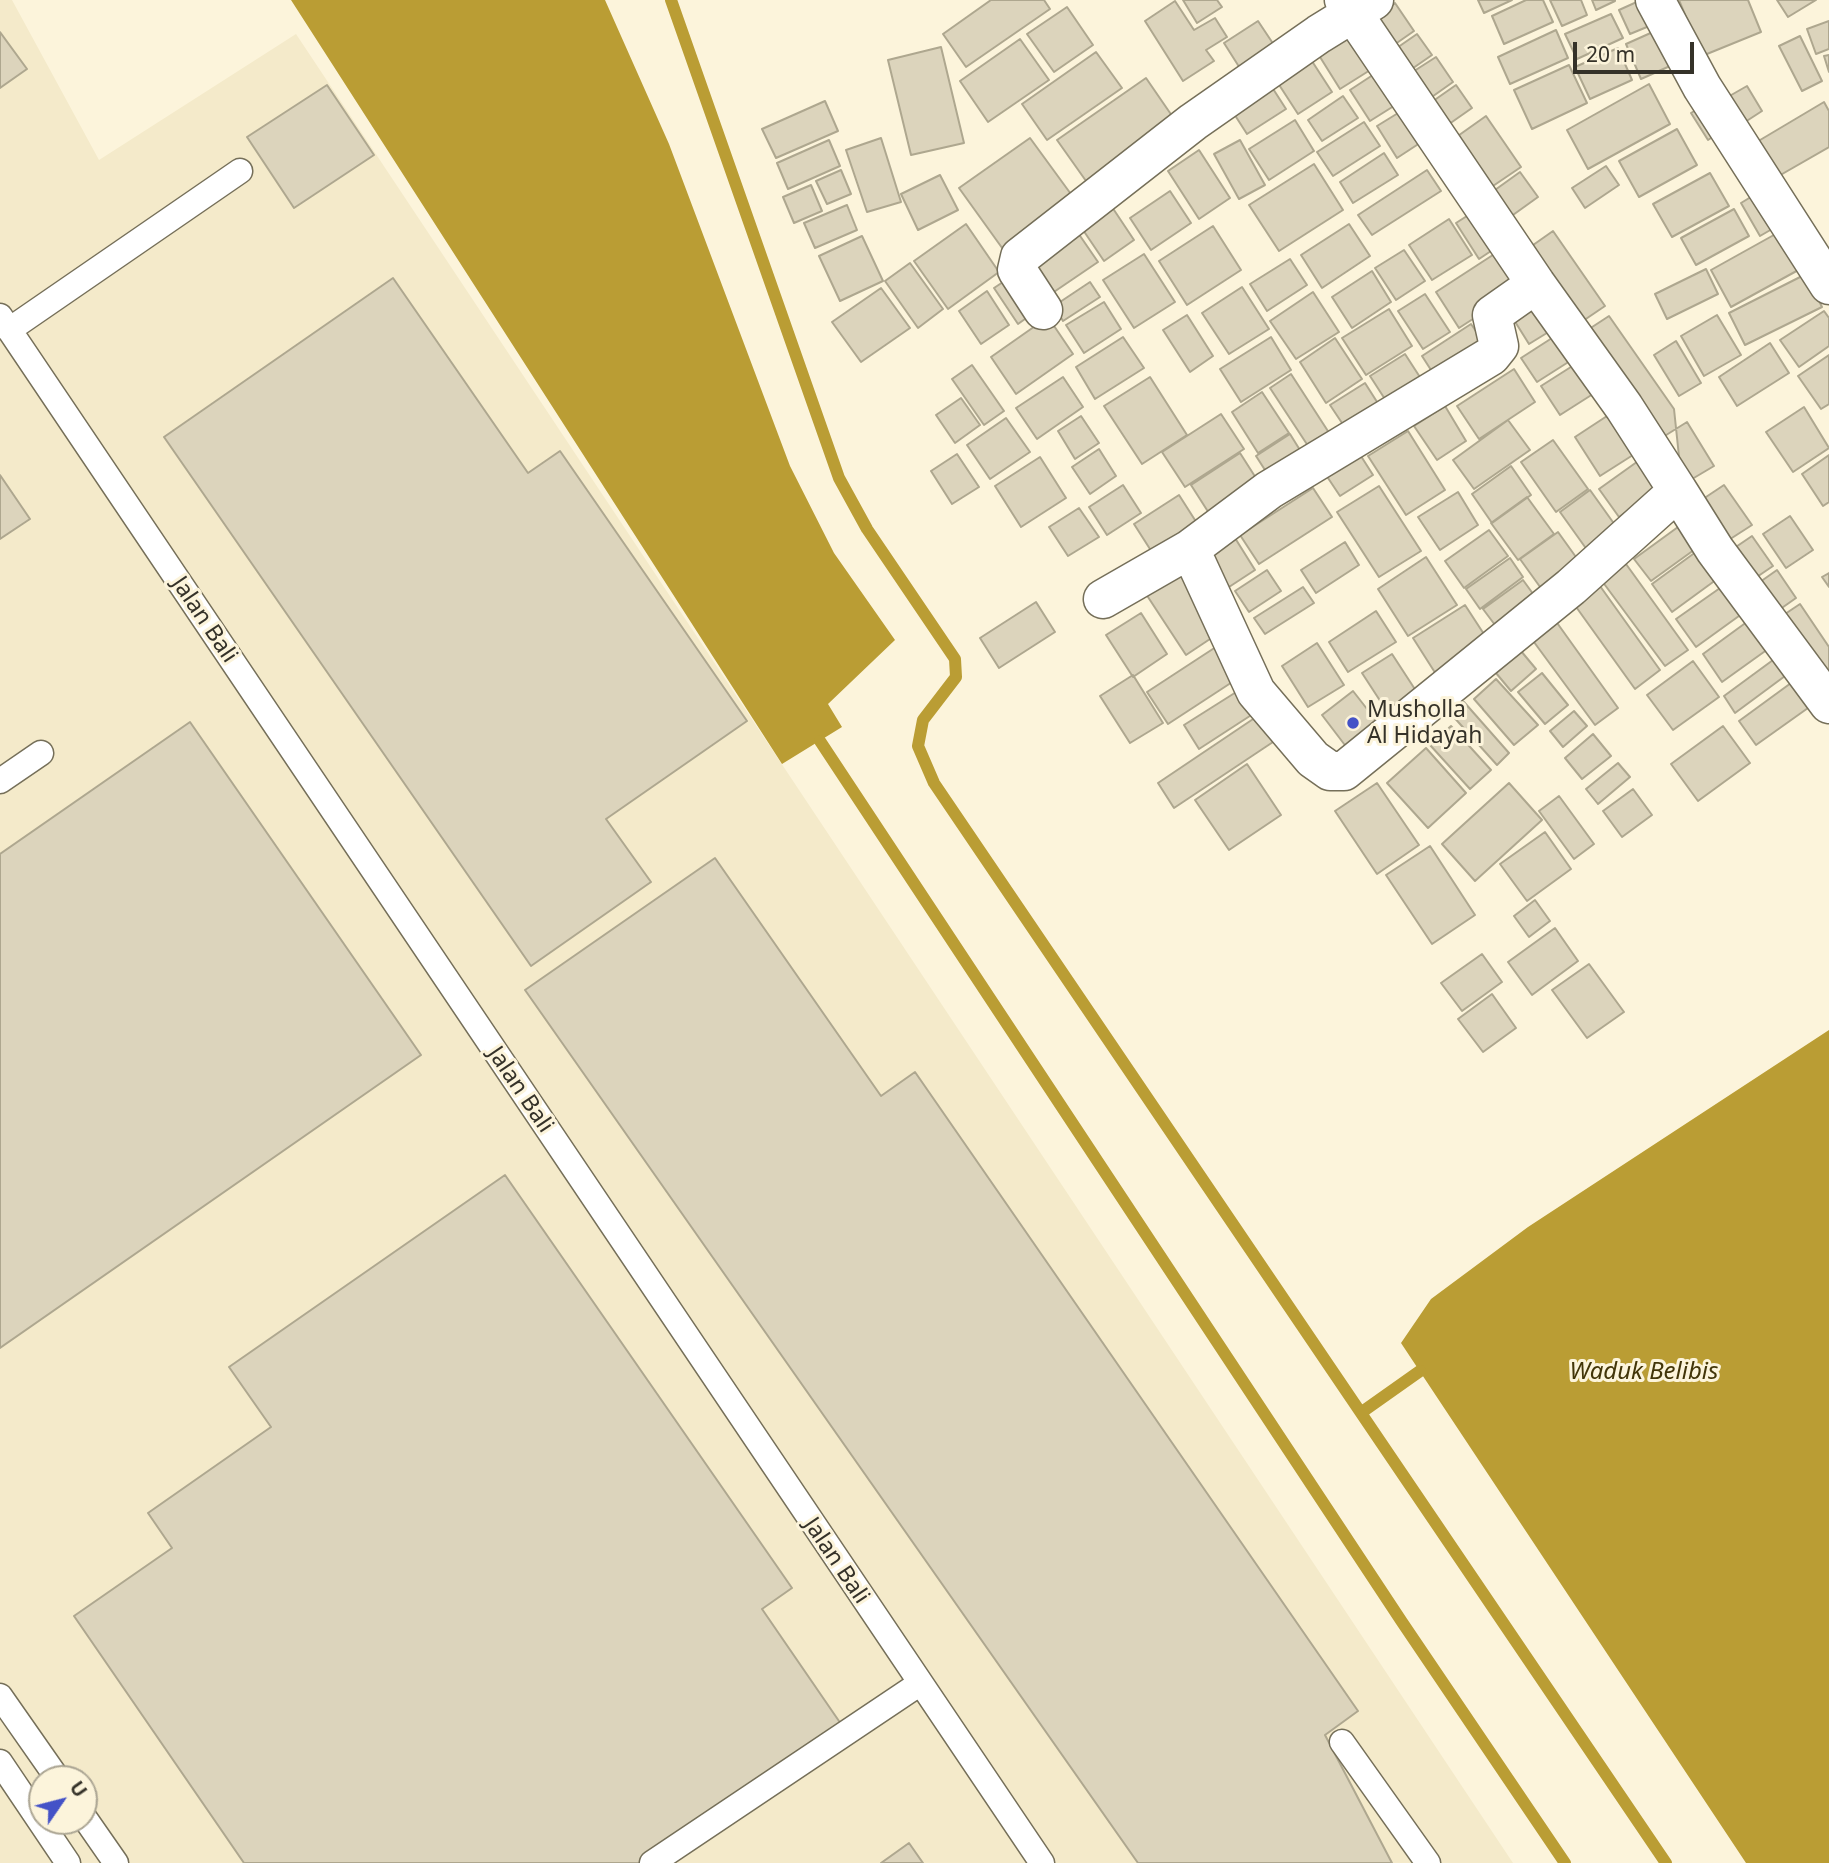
<!DOCTYPE html>
<style>
body{margin:0}
#map{position:relative;width:1829px;height:1863px;overflow:hidden;background:#fcf4db;font-family:"Noto Sans",sans-serif}
canvas{display:block}
.north{position:absolute;left:28px;top:1765px;width:70px;height:70px;box-sizing:border-box;background:#fcf4db;border:2px solid #aca694;border-radius:50%;rotate:55deg;font-size:19px;font-weight:700;line-height:28px;text-align:center;color:#353229}
.north::after{content:'';display:block;margin:auto;width:24px;height:32px;background:#4452c7;clip-path:polygon(50% 0,100% 100%,50% 72%,0 100%)}
.scale{position:absolute;left:1573px;top:42px;width:121px;height:32px;box-sizing:border-box;border:4px solid #353229;border-top:0;padding-left:9px;font-size:21px;line-height:24px;white-space:nowrap;color:#353229;-webkit-text-stroke:5px #fcf4db;paint-order:stroke}
</style>
<div id="map">
<canvas width="1829" height="1863"></canvas>
<div class="north">U</div>
<div class="scale">20 m</div>
</div>
<script>
const ctx = document.querySelector('canvas').getContext('2d');
ctx.lineJoin = 'round';
function fill(path, color) {
  ctx.fillStyle = color;
  ctx.fill(path, 'evenodd');
}
function stroke(path, color, width, dash) {
  ctx.strokeStyle = color;
  ctx.lineWidth = width;
  ctx.lineCap = dash ? 'butt' : 'round';
  ctx.setLineDash(dash || []);
  ctx.stroke(path);
}
function drawText(font, color, halo, rows, align = 'center') {
  ctx.font = font + ' "Noto Sans",sans-serif';
  ctx.lineWidth = 6;
  ctx.setLineDash([]);
  ctx.textBaseline = 'middle';
  ctx.strokeStyle = halo;
  ctx.fillStyle = color;
  for (const [text, x, y, turn = 0] of rows) {
    ctx.save();
    ctx.translate(x, y);
    ctx.rotate((+turn || 0) * Math.PI / 180);
    ctx.textAlign = isNaN(turn) ? turn : align;
    if (halo) ctx.strokeText(text, 0, 0);
    ctx.fillText(text, 0, 0);
    ctx.restore();
  }
}
fill(new Path2D(`
 M0 0H12L99 160 296 34 1513 1863H0ZM42 1779H84V1821H42Z`), '#f4eaca');
fill(new Path2D(`
 M291 0H605L669 144 790 466 834 553 895 640 828 704 842 727 782 764Z
 M1829 1030V1863H1746L1401 1343 1431 1299 1528 1227Z`), '#ba9d34');
stroke(new Path2D(`
 M671 0 839 478 867 529 955 659 956 677 923 720 918 746 934 783 1666 1863
 M820 741 1402 1622 1565 1863
 M1362 1412 1420 1371`), '#ba9d34', 12);
const building = new Path2D(`
 M991 0H1044L1050 9 966 67 943 34Z
 M1183 0H1217L1222 7 1197 23Z
 M1478 0H1512L1484 13Z
 M1526 0H1543L1553 22 1504 44 1492 16Z
 M1550 0H1581L1587 15 1562 26Z
 M1592 0H1615V1L1596 10Z
 M1641 0 1659 22 1630 34 1619 10Z
 M1679 0H1748L1761 32 1702 56Z
 M1777 0H1816L1788 17Z
 M1175 1 1194 30 1215 18 1227 37 1206 50 1214 61 1183 81 1145 21Z
 M1395 3 1414 31 1391 47 1372 20Z
 M1067 7 1093 45 1054 72 1027 34Z
 M1611 14 1623 38 1577 59 1565 34Z
 M1258 21 1278 51 1243 73 1224 43Z
 M1357 21 1383 62 1340 89 1315 49Z
 M1829 21V49L1816 54 1807 29Z
 M1664 27 1679 62 1641 79 1626 44Z
 M1556 30 1568 58 1510 84 1498 57Z
 M0 32 27 69 0 88Z
 M1417 34 1432 55 1406 73 1391 52Z
 M1800 36 1822 81 1802 91 1779 46Z
 M1020 39 1049 80 988 122 960 81Z
 M941 47 964 143 911 155 888 60Z
 M1618 48 1632 80 1590 99 1575 67Z
 M1096 52 1122 88 1047 140 1022 104Z
 M1308 55 1332 92 1298 114 1274 77Z
 M1829 55V72L1824 56Z
 M1436 57 1453 82 1429 99 1411 73Z
 M1569 65 1587 103 1532 129 1514 90Z
 M1385 67 1405 99 1370 121 1350 90Z
 M1146 78 1179 126 1091 188 1057 140Z
 M1268 81 1286 109 1247 134 1229 106Z
 M1649 84 1670 124 1588 169 1567 130Z
 M327 85 374 155 294 208 247 137Z
 M1456 85 1472 108 1442 129 1426 106Z
 M1747 86 1762 111 1742 124 1726 98Z
 M1343 96 1358 118 1322 141 1308 120Z
 M825 101 838 131 776 158 762 129Z
 M1824 102 1829 111V147L1770 181 1750 146Z
 M1706 104 1723 130 1708 140 1691 113Z
 M1403 110 1423 141 1397 158 1377 126Z
 M1486 116 1521 167 1490 188 1455 138Z
 M1295 120 1314 151 1269 180 1249 149Z
 M1364 122 1380 146 1333 176 1317 152Z
 M1677 129 1697 165 1639 197 1619 161Z
 M881 138 901 202 867 212 846 150Z
 M1030 138 1076 201 1005 252 959 188Z
 M829 140 840 166 788 189 777 163Z
 M1240 140 1265 185 1239 199 1214 154Z
 M1199 150 1230 198 1199 219 1168 171Z
 M1384 153 1398 175 1353 203 1340 182Z
 M1314 164 1343 210 1279 251 1249 205Z
 M1606 166 1619 185 1585 208 1572 188Z
 M841 170 851 194 827 204 816 181Z
 M1427 170 1441 191 1372 235 1358 215Z
 M1520 172 1538 197 1506 220 1488 195Z
 M1710 173 1729 206 1672 237 1653 204Z
 M940 175 958 210 918 230 901 194Z
 M811 185 822 211 794 223 783 197Z
 M1170 191 1191 223 1151 250 1130 218Z
 M1759 192 1779 225 1760 236 1741 203Z
 M1110 204 1134 240 1104 261 1079 224Z
 M847 205 857 230 815 248 804 223Z
 M1481 207 1503 243 1479 259 1456 223Z
 M1734 209 1749 236 1696 265 1681 238Z
 M1449 219 1472 255 1432 280 1409 245Z
 M966 224 999 272 948 309 914 261Z
 M1349 224 1370 256 1322 288 1301 255Z
 M1213 226 1241 270 1187 305 1159 261Z
 M1076 230 1098 262 1048 296 1026 265Z
 M1553 231 1605 306 1577 325 1526 250Z
 M1781 231 1802 268 1731 307 1711 270Z
 M862 236 883 281 840 301 819 256Z
 M1404 250 1425 281 1396 300 1375 268Z
 M1499 251 1522 287 1459 328 1436 292Z
 M1144 254 1175 302 1134 328 1103 280Z
 M1290 259 1307 285 1267 311 1250 284Z
 M910 263 943 309 918 328 885 281Z
 M1706 269 1718 294 1667 319 1655 294Z
 M1372 271 1391 302 1352 328 1332 297Z
 M1015 274 1039 309 1018 324 994 288Z
 M1806 274 1822 307 1745 345 1729 313Z
 M393 278 528 473 560 451 747 721 606 819 651 882 531 966 164 437Z
 M1090 282 1100 297 1063 321 1054 306Z
 M1242 287 1269 329 1229 354 1202 313Z
 M881 288 910 328 861 362 832 322Z
 M987 291 1009 325 981 344 959 311Z
 M1313 292 1339 332 1296 359 1270 321Z
 M1425 294 1450 332 1423 349 1398 311Z
 M1104 302 1121 329 1084 353 1066 325Z
 M1539 304 1555 328 1529 344 1514 320Z
 M1389 309 1412 346 1366 375 1342 338Z
 M1824 311 1829 318V346L1799 367 1780 340Z
 M1187 315 1213 356 1190 372 1163 330Z
 M1717 315 1741 355 1704 376 1681 336Z
 M1609 316 1674 409 1682 485 1583 333Z
 M1048 317 1073 354 1016 394 991 357Z
 M1471 324 1490 351 1440 384 1422 356Z
 M1566 329 1581 354 1537 382 1521 358Z
 M1123 337 1144 368 1095 399 1076 367Z
 M1271 337 1291 370 1241 402 1220 369Z
 M1335 338 1362 379 1326 403 1300 362Z
 M1676 341 1701 383 1679 396 1654 355Z
 M1770 343 1789 373 1737 406 1719 377Z
 M1405 354 1427 388 1392 410 1370 376Z
 M1829 355V404L1821 409 1798 376Z
 M1585 358 1604 387 1560 415 1541 386Z
 M972 365 1004 411 984 425 952 379Z
 M1514 369 1535 402 1479 439 1457 406Z
 M1291 374 1335 442 1314 455 1270 388Z
 M1063 377 1083 407 1037 439 1016 408Z
 M1150 377 1187 435 1142 464 1104 406Z
 M1365 383 1386 416 1352 438 1330 405Z
 M1262 392 1289 433 1258 453 1232 412Z
 M961 398 980 425 955 443 936 415Z
 M1445 406 1466 441 1437 460 1414 426Z
 M1804 407 1829 448 1793 472 1766 432Z
 M1221 414 1244 449 1185 487 1162 452Z
 M1081 416 1099 443 1075 459 1058 431Z
 M1607 416 1633 455 1600 476 1575 437Z
 M1006 418 1030 452 990 479 967 445Z
 M1508 420 1530 450 1474 489 1453 460Z
 M1687 422 1714 466 1682 485 1655 442Z
 M1408 431 1445 490 1406 515 1368 456Z
 M1290 434 1308 463 1274 484 1256 456Z
 M1553 440 1588 489 1556 512 1521 462Z
 M1099 449 1116 476 1090 494 1072 467Z
 M1240 453 1263 489 1214 521 1191 485Z
 M1359 453 1373 475 1340 496 1326 475Z
 M957 454 979 487 952 504 931 471Z
 M1829 455V502L1823 506 1802 474Z
 M1040 457 1066 498 1021 527 995 486Z
 M1641 459 1661 487 1619 517 1599 489Z
 M1511 466 1531 495 1492 523 1472 494Z
 M0 475 30 519 0 539Z
 M1123 485 1141 513 1107 535 1089 507Z
 M1724 485 1752 525 1721 545 1694 505Z
 M1379 486 1421 551 1379 577 1337 512Z
 M1313 488 1332 517 1259 564 1240 535Z
 M1590 490 1620 532 1590 554 1560 512Z
 M1458 492 1478 525 1440 550 1418 517Z
 M1179 495 1202 531 1157 560 1134 524Z
 M1527 497 1554 534 1518 560 1491 523Z
 M1079 508 1099 537 1068 556 1049 527Z
 M1790 516 1813 550 1786 568 1763 534Z
 M1689 519 1705 542 1651 581 1634 559Z
 M1489 530 1508 556 1464 588 1445 561Z
 M1558 532 1586 571 1548 598 1520 559Z
 M1752 536 1773 566 1748 583 1727 553Z
 M1235 538 1255 570 1229 587 1208 556Z
 M1345 542 1359 565 1316 593 1301 570Z
 M1704 546 1724 574 1672 612 1652 584Z
 M1426 557 1457 605 1408 636 1378 589Z
 M1510 558 1523 577 1480 609 1466 589Z
 M1626 564 1688 650 1665 666 1602 581Z
 M1267 570 1281 591 1249 612 1235 591Z
 M1777 570 1796 598 1769 617 1750 589Z
 M1180 572 1219 633 1186 655 1146 594Z
 M1829 573V587L1822 577Z
 M1523 580 1544 609 1504 637 1483 609Z
 M1730 581 1750 608 1696 647 1676 619Z
 M1600 586 1660 670 1635 689 1574 604Z
 M1303 587 1314 603 1265 634 1254 618Z
 M1036 602 1055 632 999 668 980 638Z
 M1800 604 1829 647V685L1776 620Z
 M1465 605 1493 648 1441 682 1413 638Z
 M1376 611 1396 642 1348 672 1329 642Z
 M1141 613 1167 654 1133 677 1106 635Z
 M1755 616 1775 644 1722 682 1703 654Z
 M1555 620 1618 708 1595 725 1531 638Z
 M1222 643 1243 675 1168 724 1147 692Z
 M1317 643 1344 685 1308 707 1282 666Z
 M1521 651 1536 669 1511 691 1496 673Z
 M1392 654 1420 697 1390 716 1362 673Z
 M1773 660 1785 676 1735 713 1724 696Z
 M1693 661 1719 697 1673 730 1647 695Z
 M1542 673 1568 705 1545 724 1518 692Z
 M1133 675 1163 723 1130 743 1100 696Z
 M1496 679 1538 725 1514 745 1474 699Z
 M1791 683 1808 708 1756 745 1739 721Z
 M1241 689 1256 712 1199 749 1184 725Z
 M1353 691 1385 732 1354 757 1322 715Z
 M1464 702 1509 753 1497 765 1451 714Z
 M1268 709 1285 734 1174 808 1158 783Z
 M1574 711 1587 726 1563 747 1550 731Z
 M190 722 421 1055 0 1348V854Z
 M1451 726 1491 770 1470 789 1430 745Z
 M1723 726 1750 763 1698 801 1671 764Z
 M1593 734 1611 756 1582 779 1565 758Z
 M1426 748 1466 793 1428 828 1387 783Z
 M1618 763 1630 777 1598 804 1586 789Z
 M1247 764 1281 815 1229 850 1195 800Z
 M1377 783 1419 845 1377 874 1335 811Z
 M1509 783 1542 820 1475 881 1442 844Z
 M1633 789 1652 815 1622 837 1603 811Z
 M1559 796 1594 844 1574 859 1539 811Z
 M1545 832 1571 869 1527 901 1500 864Z
 M1430 846 1475 915 1432 944 1386 875Z
 M715 858 881 1096 915 1072 1358 1711 1325 1735 1392 1863H1138L525 990Z
 M1535 900 1550 921 1529 937 1514 916Z
 M1555 928 1578 961 1532 995 1508 962Z
 M1482 954 1502 982 1462 1011 1441 983Z
 M1589 964 1624 1012 1587 1038 1552 990Z
 M1492 994 1516 1028 1483 1052 1458 1019Z
 M505 1175 792 1588 762 1609 841 1724 641 1863H244L74 1616 172 1548 148 1513 271 1427 229 1367Z
 M909 1843 923 1863H881Z`);
fill(building, '#dcd4bc');
stroke(building, '#aea78f', 2);
const service = new Path2D(`
 M0 316 1042 1863
 M9 330 240 171
 M0 781 41 753
 M0 1696 58 1779
 M1342 1742 1428 1863
 M0 1762 68 1863
 M84 1817 116 1863
 M652 1863 919 1684`);
const minor = new Path2D(`
 M1655 0 1702 87 1829 285
 M1043 310 1017 270 1020 257 1193 122 1319 34 1374 0
 M1678 491 1715 550 1829 704
 M1190 549 1256 692 1313 759 1330 771H1344L1571 587 1678 491 1624 407 1536 284 1344 0
 M1103 599 1190 549 1269 490 1491 356 1499 346 1492 315 1536 284`);
stroke(service, '#756f59', 27);
stroke(minor, '#756f59', 41);
stroke(service, '#fff', 24);
stroke(minor, '#fff', 38);
for (const [x, y, r, color] of [
 [1353,723,7,"#4452c7"]
]) {
  const dot = new Path2D();
  dot.arc(x, y, r, 0, 2 * Math.PI);
  ctx.fillStyle = color;
  ctx.fill(dot);
  stroke(dot, '#fcf4db', 2.5);
}
drawText('23px', '#353229', '#fcf4db', [
 ["Jalan Bali",204,620,56],
 ["Jalan Bali",520,1090,56],
 ["Jalan Bali",836,1561,56]
]);
drawText('23px', '#353229', '#fcf4db', [
 ["Musholla",1367,710],
 ["Al Hidayah",1367,736]
], 'left');
drawText('italic 24px', '#423509', '#fcf4db', [
 ["Waduk Belibis",1644,1372]
]);
</script>
